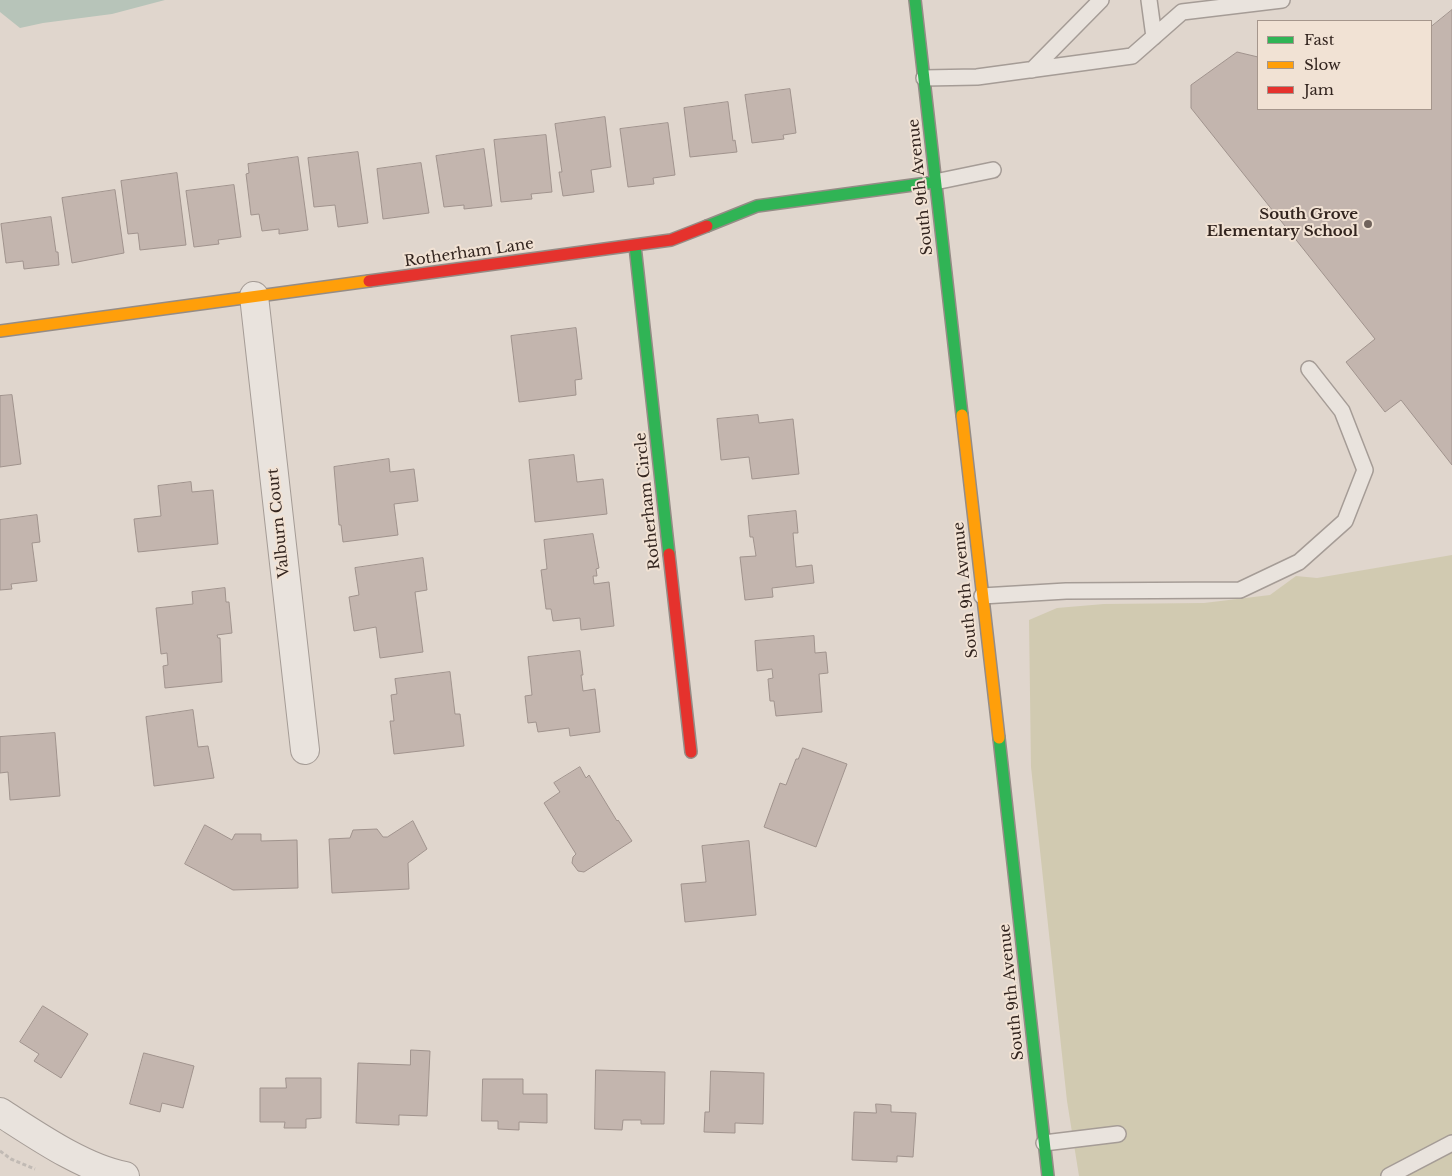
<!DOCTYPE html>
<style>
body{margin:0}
#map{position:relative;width:1452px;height:1176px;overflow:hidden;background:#e0d6cd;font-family:"Libre Baskerville",serif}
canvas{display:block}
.legend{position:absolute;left:1257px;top:20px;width:175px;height:90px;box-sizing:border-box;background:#f1e2d4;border:1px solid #a5968c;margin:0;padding:6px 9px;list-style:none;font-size:15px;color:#33251f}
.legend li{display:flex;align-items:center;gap:10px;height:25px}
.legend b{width:25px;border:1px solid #a5968c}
</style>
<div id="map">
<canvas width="1452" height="1176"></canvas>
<ul class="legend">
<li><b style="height:6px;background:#30b455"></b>Fast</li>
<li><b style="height:6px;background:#ff9f0a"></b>Slow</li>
<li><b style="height:6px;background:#e5322d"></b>Jam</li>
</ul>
</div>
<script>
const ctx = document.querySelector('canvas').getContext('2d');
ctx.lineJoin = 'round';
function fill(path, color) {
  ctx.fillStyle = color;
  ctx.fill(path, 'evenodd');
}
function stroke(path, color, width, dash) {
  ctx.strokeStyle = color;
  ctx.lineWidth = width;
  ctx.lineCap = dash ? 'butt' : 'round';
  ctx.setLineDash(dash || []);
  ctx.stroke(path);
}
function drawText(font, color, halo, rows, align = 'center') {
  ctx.font = font + ' "Libre Baskerville",serif';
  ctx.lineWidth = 4;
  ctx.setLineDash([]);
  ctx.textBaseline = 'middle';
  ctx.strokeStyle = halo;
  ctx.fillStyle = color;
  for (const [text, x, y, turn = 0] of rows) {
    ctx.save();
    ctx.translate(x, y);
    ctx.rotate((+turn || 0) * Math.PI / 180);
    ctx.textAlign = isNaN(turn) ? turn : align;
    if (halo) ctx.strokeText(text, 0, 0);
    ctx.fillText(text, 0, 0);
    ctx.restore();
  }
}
fill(new Path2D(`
 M1452 555V1176H1079L1067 1101 1031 767 1029 620 1057 608 1104 604 1204 603 1270 595 1296 576 1317 578Z`), '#d1cab1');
fill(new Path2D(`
 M0 0H165L112 14 43 23 20 28 0 12Z`), '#b7c4b9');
const building = new Path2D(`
 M1452 10V465L1401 400 1385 412 1346 362 1375 339 1191 108V85L1237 52 1258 57V109H1431V27Z
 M790 89 796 133 783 135 784 139 752 143 745 95Z
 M728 102 733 141 735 140 737 152 690 157 684 108Z
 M605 117 611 167 591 170 594 192 563 196 559 172H562L555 124Z
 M668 123 675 175 653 178 654 184 628 187 620 129Z
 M546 135 552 192 531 194 532 199 501 202 494 140Z
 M484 149 492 206 464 209V205L444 207 436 156Z
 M358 152 368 223 338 227 335 205 314 207 308 158Z
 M298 157 308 230 279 234V229L262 231 259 214 251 215 246 174 249 173 248 164Z
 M421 163 429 213 383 219 377 169Z
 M177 173 186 245 140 250 138 233 128 234 121 181Z
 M234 185 241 237 218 240 219 244 194 247 186 191Z
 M115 190 124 253 72 263 62 198Z
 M51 217 56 252H58L59 265 24 269 23 261 6 263 1 224Z
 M576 328 582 379 575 380 576 395 519 402 511 336Z
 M12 395 21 464 0 467V396Z
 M758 415 759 423 793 419 799 474 752 479 749 457 721 460 717 419Z
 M574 455 577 482 603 479 607 514 535 522 529 460Z
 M389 459 390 472 414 469 418 501 394 504 398 535 343 542 341 525H339L334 467Z
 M191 482 192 492 213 490 218 544 138 552 134 519 161 516 158 486Z
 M796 511 798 533H793L796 567 812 565 814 583 772 588 773 597 745 600 740 557 756 556 753 537H750L748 516Z
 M37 515 40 542 32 543 37 581 11 584 12 589 0 590V520Z
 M593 534 599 568 596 569 597 576H593L594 584 609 582 614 626 581 630 580 618 553 621 551 609H546L541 570 547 569 544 540Z
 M423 558 427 590 415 592 423 652 380 658 376 627 354 631 349 597 359 595 355 568Z
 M225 588 226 602H229L232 633 217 635 218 638H220L222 682 165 688 163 666 168 665 167 653 161 654 156 608 193 604 192 592Z
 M814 636 815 653 826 652 828 673 819 674 822 712 776 716 774 701H770L768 679 773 678 772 669 757 671 755 641Z
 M580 651 583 675H581L583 691 595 689 600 732 570 736 569 728 538 732 536 722 528 723 525 696 532 695 528 657Z
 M450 672 455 714H460L464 746 394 754 390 721H394L391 695 397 694 395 679Z
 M193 710 198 747 208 746 214 778 154 786 146 717Z
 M55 733 60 796 10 800 8 772 0 773V737Z
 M803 748 847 764 816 847 764 827 780 783 786 785 796 759H798Z
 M580 767 586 778 589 775 617 821 618 820 632 841 584 872 578 871 572 863 573 857 576 854 544 803 560 792 554 783Z
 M413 821 427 849 408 863 409 889 332 893 329 839 350 838 353 830 377 829 383 837H387Z
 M205 825 232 840 235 834H261V841L297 840 298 888 233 890 185 864Z
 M749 841 756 915 685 922 681 884 706 882 702 846Z
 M43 1006 88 1034 61 1078 34 1061 39 1054 20 1042Z
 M411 1050 430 1051 427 1116 399 1115V1125L356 1123 358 1063 410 1065Z
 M144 1053 194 1066 183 1108 162 1103 160 1112 130 1104Z
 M596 1070 665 1072 664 1124H641V1120H623L622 1130 595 1129Z
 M711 1071 764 1073 763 1124 735 1123V1133L704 1132 705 1112H709Z
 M286 1078H321V1118L306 1119V1128H284L285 1122H260V1088H286Z
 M483 1079H523V1094H547V1123L519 1122V1130L498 1129V1121H482Z
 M876 1104 891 1105V1112L916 1113 913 1157 897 1156V1162L852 1160 854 1112 876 1113Z`);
fill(building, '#c3b5ae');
stroke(building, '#a0938d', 1);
const lane = new Path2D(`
 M1149 0 1154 37
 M1032 70 1101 0
 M924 78 977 77 1132 56 1182 12 1282 0
 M935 182 993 170
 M982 596 1066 591 1240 590 1299 562 1345 521 1365 470 1342 411 1309 369
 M1044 1143 1118 1134
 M1389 1176 1452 1143`);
const street = new Path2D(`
 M254 296 305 750
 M0 1112C36 1135 83 1168 125 1176`);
const fast = new Path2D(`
 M915 0 962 415
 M707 226 757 206 935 182
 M635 246 669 554
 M999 738 1048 1176`);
const slow = new Path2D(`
 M0 331 369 281
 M962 415 999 738`);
const jam = new Path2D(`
 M369 281 671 240 707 226
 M669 554 691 752`);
stroke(lane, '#a59c96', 18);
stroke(street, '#a59c96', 30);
stroke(fast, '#958c86', 14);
stroke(slow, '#958c86', 14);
stroke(jam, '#958c86', 14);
stroke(new Path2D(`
 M0 1151 11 1159 35 1169`), '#c1bab4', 3, [4, 2.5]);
stroke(lane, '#e9e3dd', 15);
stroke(street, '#e9e3dd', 28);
stroke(fast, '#30b455', 11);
stroke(slow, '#ff9f0a', 11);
stroke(jam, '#e5322d', 11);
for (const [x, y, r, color] of [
 [1368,224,5,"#70635c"]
]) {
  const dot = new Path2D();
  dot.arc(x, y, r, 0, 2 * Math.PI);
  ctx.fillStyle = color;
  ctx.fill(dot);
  stroke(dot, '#f1e2d4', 2);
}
drawText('15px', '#33251f', '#f1e2d4', [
 ["South 9th Avenue",921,187,-96],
 ["Rotherham Lane",469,253,-8],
 ["Rotherham Circle",648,501,-96],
 ["Valburn Court",279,523,-96],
 ["South 9th Avenue",966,590,-96],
 ["South 9th Avenue",1012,992,-96]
]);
drawText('bold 15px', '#33251f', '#f1e2d4', [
 ["South Grove",1358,215],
 ["Elementary School",1358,232]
], 'right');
</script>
